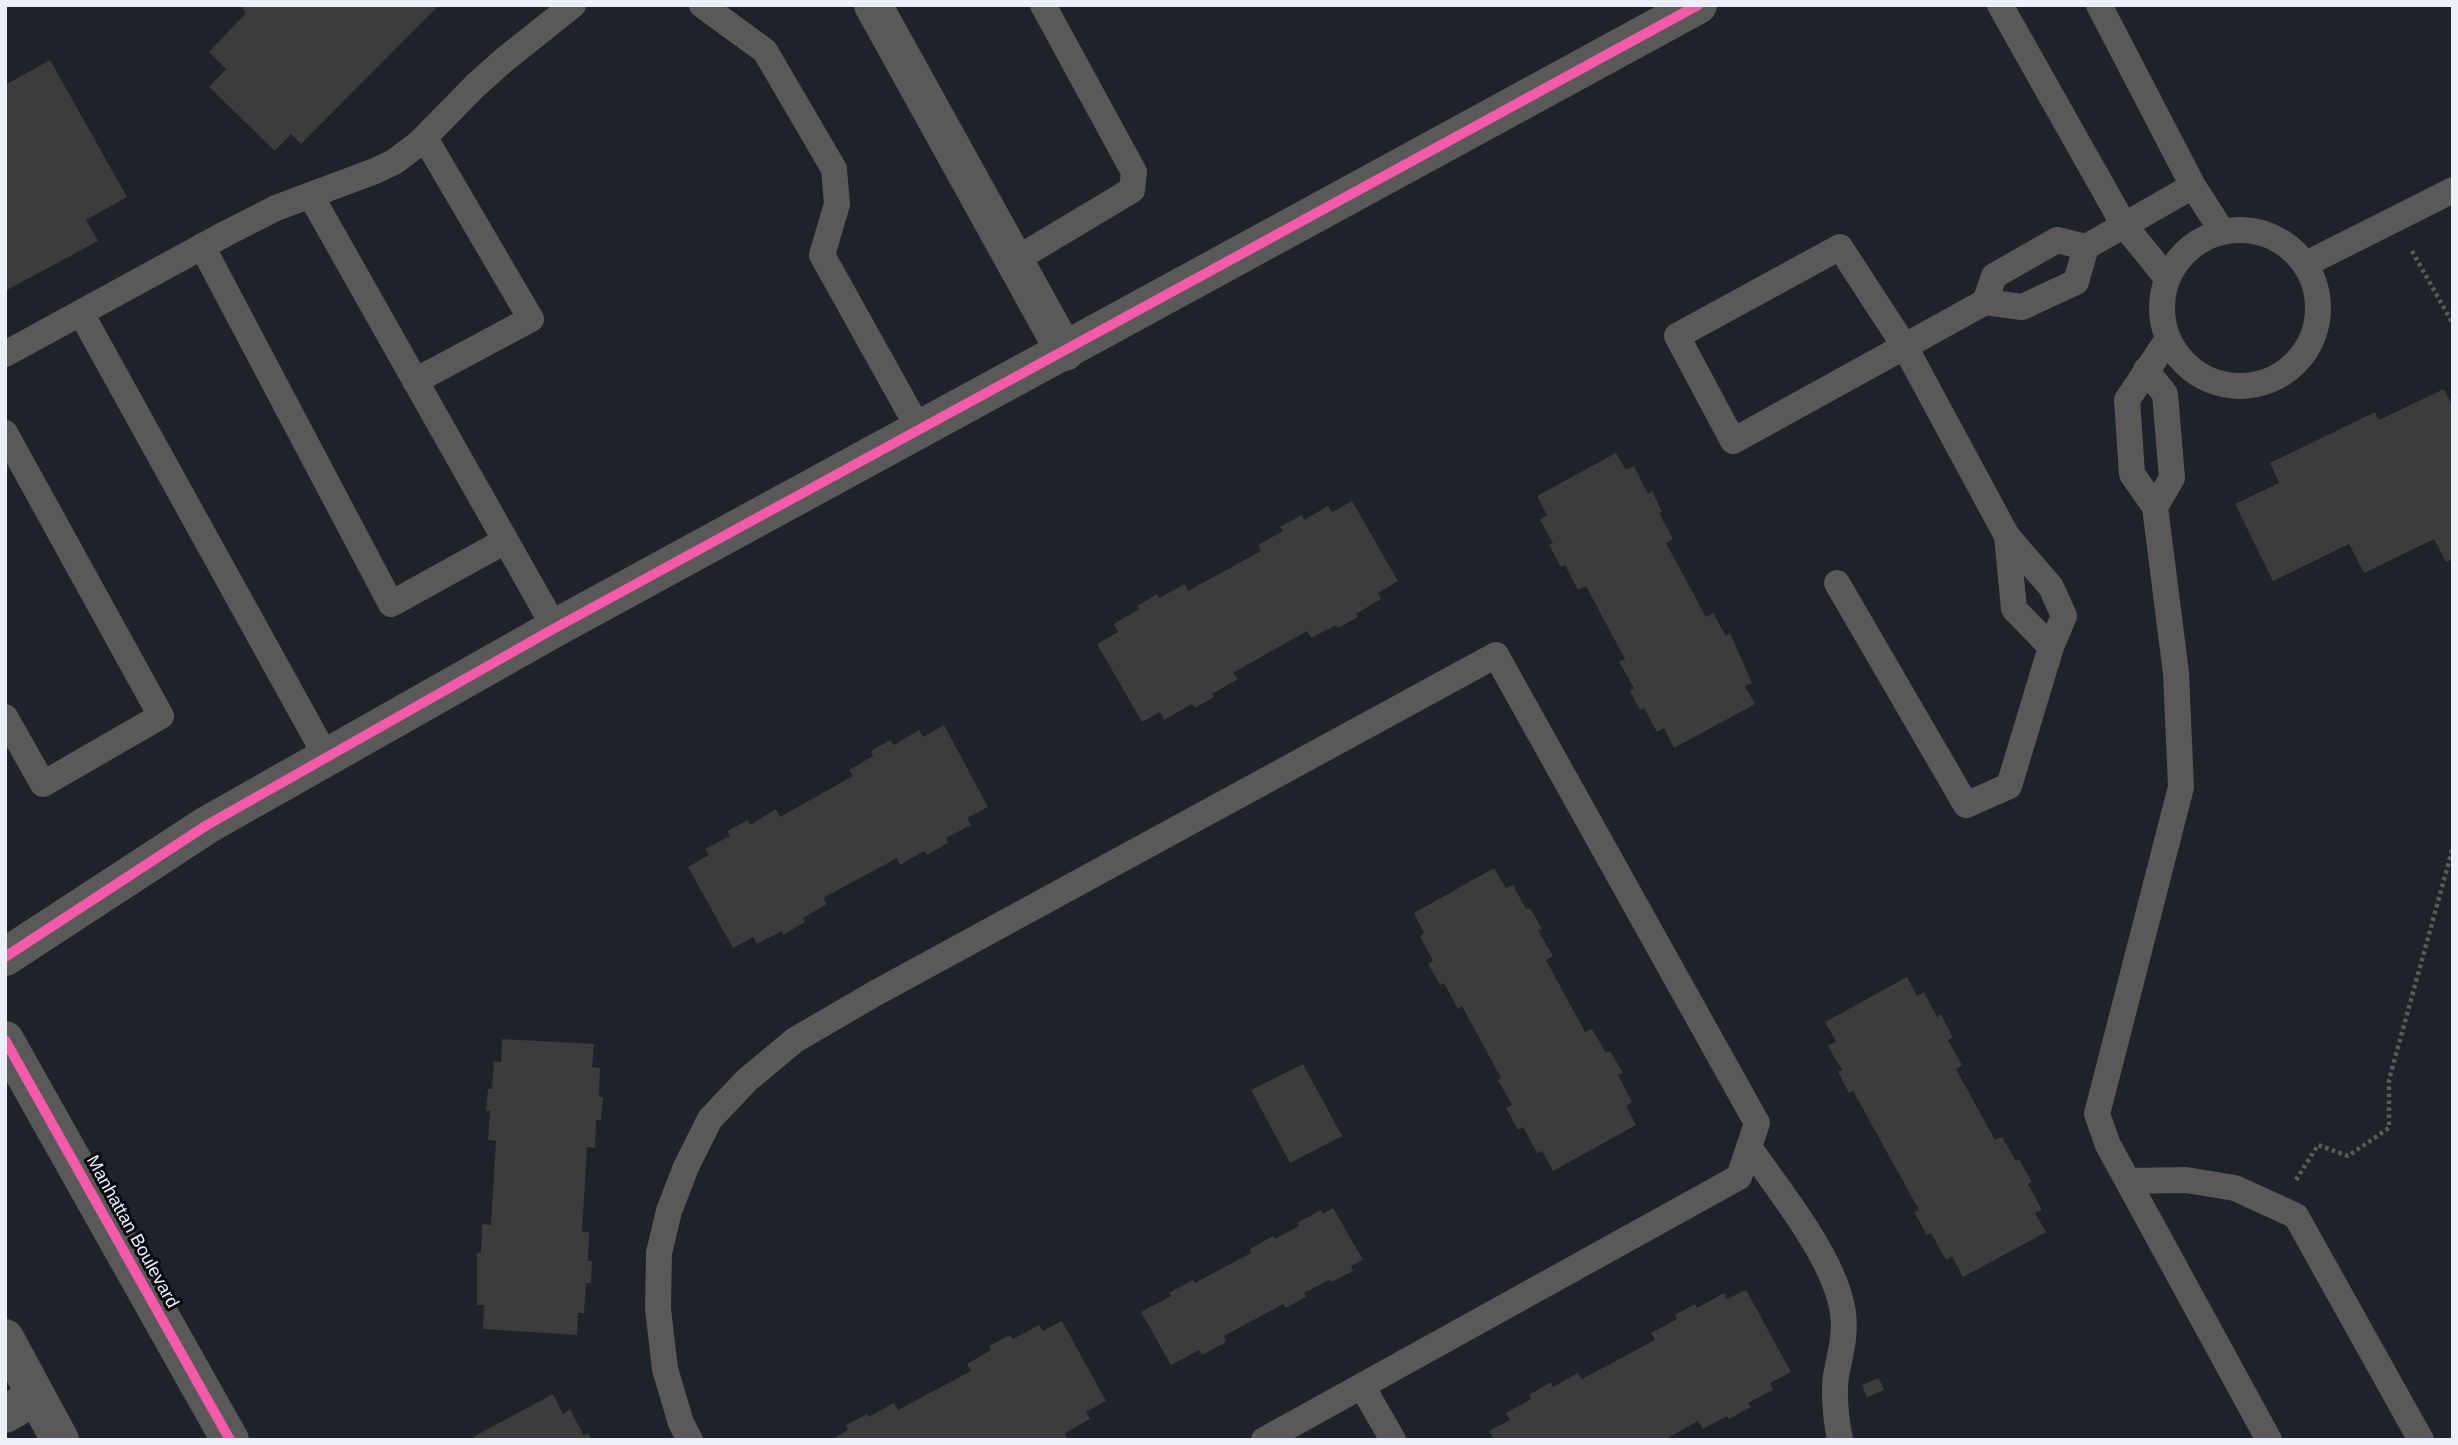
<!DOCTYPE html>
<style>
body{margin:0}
#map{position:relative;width:2458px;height:1445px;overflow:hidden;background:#1f2229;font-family:Helvetica,sans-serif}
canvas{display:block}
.frame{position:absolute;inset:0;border:7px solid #ecf0f9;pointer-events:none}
</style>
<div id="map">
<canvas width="2458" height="1445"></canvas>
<div class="frame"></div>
</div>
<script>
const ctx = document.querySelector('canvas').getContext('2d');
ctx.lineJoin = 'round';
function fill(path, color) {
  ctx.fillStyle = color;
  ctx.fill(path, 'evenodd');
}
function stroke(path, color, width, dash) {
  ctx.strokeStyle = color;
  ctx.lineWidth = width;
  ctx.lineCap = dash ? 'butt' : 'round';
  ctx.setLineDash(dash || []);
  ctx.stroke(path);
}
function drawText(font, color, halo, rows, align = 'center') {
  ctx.font = font + ' Helvetica,sans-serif';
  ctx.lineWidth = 6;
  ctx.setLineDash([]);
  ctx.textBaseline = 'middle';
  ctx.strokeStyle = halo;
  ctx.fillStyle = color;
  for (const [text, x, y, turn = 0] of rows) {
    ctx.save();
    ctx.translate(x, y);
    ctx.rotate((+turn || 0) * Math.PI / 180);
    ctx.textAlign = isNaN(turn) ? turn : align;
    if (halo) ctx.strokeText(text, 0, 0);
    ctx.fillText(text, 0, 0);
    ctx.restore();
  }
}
fill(new Path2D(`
 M241 5H439L301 144 291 134 275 151 209 87 226 69 209 52 246 13Z
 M50 60 127 197 86 220 98 241 5 291V85Z
 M2444 389 2453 407V559L2446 562 2434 539 2364 573 2349 544 2273 581 2235 504 2279 483 2270 463 2375 412 2379 420Z
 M1616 453 1626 470 1634 466 1648 494 1652 491 1662 512 1659 513 1673 539 1666 543 1706 617 1713 613 1726 636 1730 633 1752 683 1745 686 1755 704 1674 748 1664 728 1657 732 1644 708 1640 710 1630 691 1634 688 1619 662 1625 659 1586 586 1578 590 1565 565 1561 567 1549 545 1553 543 1540 520 1547 515 1537 496Z
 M1352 501 1398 581 1378 593 1381 599 1356 614 1358 617 1338 628 1336 625 1311 638 1307 631 1233 673 1238 679 1212 694 1214 697 1195 708 1192 704 1164 720 1160 712 1142 722 1097 644 1118 632 1114 624 1139 609 1137 606 1157 594 1159 598 1185 584 1188 591 1261 551 1258 545 1283 531 1280 527 1302 515 1304 520 1328 506 1332 512Z
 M944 725 988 807 967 818 971 825 946 838 948 843 927 855 924 851 900 865 897 858 823 898 827 904 803 918 805 922 783 935 782 931 757 944 753 937 733 948 688 867 709 855 705 849 730 836 727 831 748 820 750 825 776 809 780 817 853 776 849 770 873 756 871 751 890 740 894 745 919 730 923 737Z
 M1494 868 1506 888 1513 885 1526 909 1530 908 1542 929 1538 930 1553 956 1546 960 1585 1032 1592 1029 1606 1053 1610 1051 1623 1073 1618 1075 1632 1102 1626 1106 1636 1125 1553 1171 1542 1151 1537 1153 1523 1127 1518 1130 1506 1108 1512 1105 1498 1080 1501 1078 1462 1006 1458 1009 1444 983 1440 985 1428 964 1433 961 1420 936 1424 933 1414 913Z
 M1907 977 1917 996 1924 992 1937 1017 1941 1014 1953 1038 1948 1040 1962 1065 1956 1069 1995 1140 2002 1137 2016 1161 2019 1159 2032 1182 2028 1184 2042 1210 2035 1213 2046 1232 1963 1277 1952 1256 1946 1260 1931 1233 1927 1235 1914 1212 1919 1210 1853 1091 1849 1093 1838 1072 1842 1070 1828 1046 1836 1041 1825 1022Z
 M502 1039 594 1044 592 1067 600 1068 599 1097H603L601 1120H596L595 1148 587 1147 582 1232H589L588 1261H592L591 1283H586L584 1313H578L577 1335 483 1329 484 1305H477V1253H481L482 1224 491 1225 496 1141 488 1140 490 1111H486L488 1089H492L494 1061 501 1062Z
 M1303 1064 1342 1136 1290 1163 1251 1090Z
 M1333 1208 1363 1260 1351 1266 1353 1271 1331 1282 1329 1280 1304 1293 1306 1297 1286 1308 1283 1304 1224 1336 1226 1342 1202 1355 1199 1350 1171 1365 1141 1312 1171 1296 1169 1293 1193 1280 1195 1283 1251 1253 1250 1249 1273 1236 1275 1239 1299 1226 1297 1223 1321 1210 1323 1214Z
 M1746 1290 1791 1372 1770 1383 1773 1390 1748 1403 1751 1407 1729 1419 1727 1416 1703 1429 1698 1421 1664 1440H1494L1489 1431 1510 1420 1506 1413 1531 1399 1529 1395 1551 1382 1553 1387 1578 1373 1582 1379 1655 1340 1651 1333 1677 1319 1675 1315 1695 1304 1697 1308 1724 1293 1727 1299Z
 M1062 1321 1106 1401 1086 1412 1090 1419 1065 1433 1067 1437 1063 1440H831L848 1430 846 1425 867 1414 869 1417 894 1403 898 1410 971 1371 967 1364 991 1350 989 1346 1010 1335 1013 1339 1039 1325 1043 1331Z
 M1879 1378 1884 1390 1867 1397 1862 1385Z
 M553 1394 563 1414 570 1409 584 1436 588 1433 592 1440H474L473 1437Z`), '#3c3b3e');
stroke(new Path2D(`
 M2412 251 2453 324
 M2296 1180 2318 1145 2348 1156 2389 1128V1080L2453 847`), '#5a595c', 4.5, [3.5, 3.5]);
stroke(new Path2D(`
 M702 5 765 51 834 169 837 204 822 255 920 431
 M2000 5 2124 225 2167 278
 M2099 5 2193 186 2222 231
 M311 196 555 628
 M2162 308a78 78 0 1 1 156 0a78 78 0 1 1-156 0Z
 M202 246 391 604 505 541
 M1015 260 1132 190 1134 172 1043 5
 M2306 264 2453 190
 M1985 302 1994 276 2057 240 2086 247 2193 186
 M81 313 327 758
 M2168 339 2127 400 2132 474 2155 507 2176 673 2181 787 2097 1114 2108 1145 2269 1440
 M5 354 225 234 276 208 375 171 394 162 418 144 476 85 504 60 573 5
 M2146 370 2165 394 2172 478 2155 507
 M415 381 531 319 425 138
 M5 433 161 716 43 784 5 717
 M2007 536 2014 609 2051 647 2064 616 2051 587 2007 536 1905 347 1840 247 1677 336 1733 441 1985 302 2022 307 2076 282 2086 247
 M1837 583 1966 805 2009 786 2051 647
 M1749 1147C1780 1192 1836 1260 1843 1313 1846 1336 1840 1354 1836 1376 1833 1397 1836 1419 1840 1440
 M2128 1181 2186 1180 2235 1188 2296 1216 2421 1440
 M1362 1386 1393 1440
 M690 1440 681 1423 665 1369 658 1309 659 1253 669 1211 686 1167 710 1119 747 1080 795 1040 874 994 1496 655 1757 1123 1739 1177 1264 1440`), '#5a5859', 26);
stroke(new Path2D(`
 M873 5 1065 352
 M5 957 207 825 555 628 1698 5
 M5 1414 36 1396`), '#5a5859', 38);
stroke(new Path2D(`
 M5 1040 230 1440
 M5 1338 60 1440`), '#5a5859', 38);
stroke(new Path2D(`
 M5 957 207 825 555 628 1698 5
 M5 1040 230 1440`), '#f35aa7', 10);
drawText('18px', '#ecf0f9', '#080a10', [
 ["Manhattan Boulevard",132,1232,61]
]);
</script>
